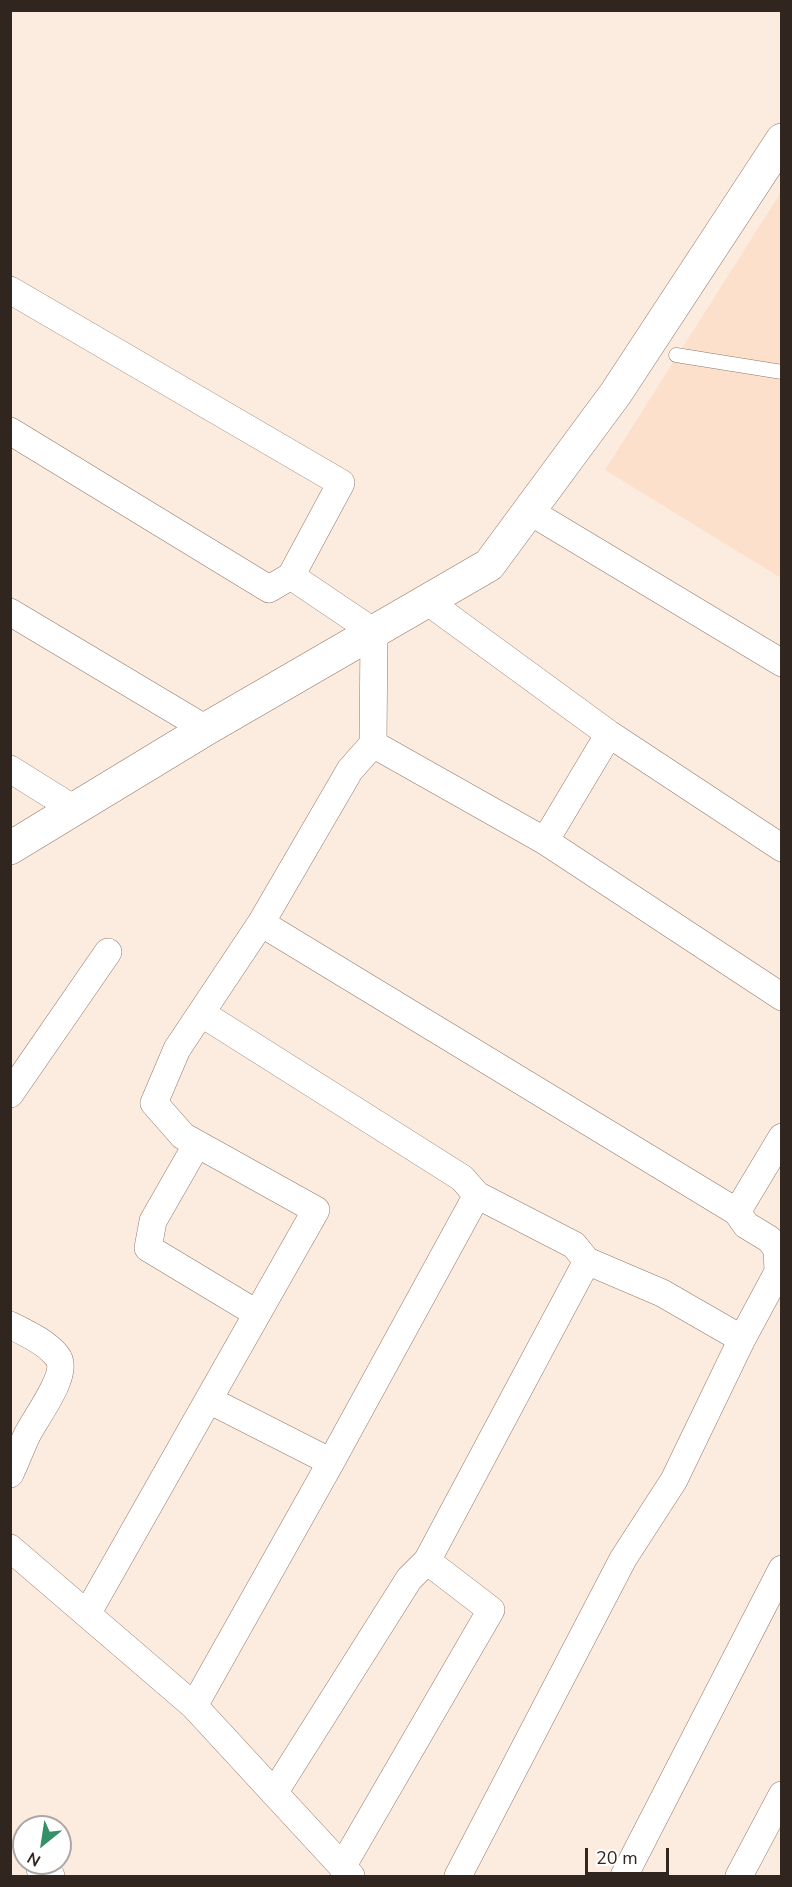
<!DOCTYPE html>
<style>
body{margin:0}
#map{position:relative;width:792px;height:1887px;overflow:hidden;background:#fcebdf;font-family:"Nunito Sans",sans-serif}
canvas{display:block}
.frame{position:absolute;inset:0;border:12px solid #31261f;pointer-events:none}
.north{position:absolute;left:12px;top:1815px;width:60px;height:60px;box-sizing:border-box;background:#fff;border:2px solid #ada8a5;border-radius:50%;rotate:210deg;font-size:16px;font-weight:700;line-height:24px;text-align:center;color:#31261f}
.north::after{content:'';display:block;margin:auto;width:21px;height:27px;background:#339067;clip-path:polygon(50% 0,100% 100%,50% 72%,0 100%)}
.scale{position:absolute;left:585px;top:1848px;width:84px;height:27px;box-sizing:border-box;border:3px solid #31261f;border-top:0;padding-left:8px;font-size:18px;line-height:21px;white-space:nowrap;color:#31261f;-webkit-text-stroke:4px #fff;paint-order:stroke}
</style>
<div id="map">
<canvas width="792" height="1887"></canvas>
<div class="frame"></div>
<div class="north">N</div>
<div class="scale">20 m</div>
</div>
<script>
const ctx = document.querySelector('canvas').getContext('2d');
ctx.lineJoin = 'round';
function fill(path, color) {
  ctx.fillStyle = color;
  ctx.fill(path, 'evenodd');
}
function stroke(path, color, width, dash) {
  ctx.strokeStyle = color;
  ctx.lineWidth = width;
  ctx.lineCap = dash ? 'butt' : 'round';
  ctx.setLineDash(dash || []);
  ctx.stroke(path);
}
fill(new Path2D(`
 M781 192V578L605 470Z`), '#fce0cc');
const lane = new Path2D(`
 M676 355 782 372`);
const street = new Path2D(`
 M10 290 341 483 291 576 374 632 373 744 350 770 261 923 177 1049 154 1103 183 1136 316 1210 87 1614
 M10 431 269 589 291 576
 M529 511 782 663
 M427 601 609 734 782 848
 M10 612 206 729
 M373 744 545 841 782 997
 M10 769 74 809
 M545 841 609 734
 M261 923 737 1212 746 1225 769 1239 777 1249 778 1272 742 1339 674 1480 623 1559 458 1876
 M201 1013 462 1178 477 1195 574 1245 587 1261 662 1293 742 1339
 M10 1094 108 952
 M197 1144 153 1221 148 1248 256 1313
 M737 1212 782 1137
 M10 1325C26 1333 46 1342 57 1356 71 1373 35 1418 27 1435 21 1448 16 1461 10 1474
 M209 1400 331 1462
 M10 1548 194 1706 351 1876
 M194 1706 331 1462 477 1195
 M274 1793 409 1579 427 1561 587 1261
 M342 1867 491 1610 427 1561
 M40 1869 51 1876
 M624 1876 782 1569
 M739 1876 782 1795`);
const secondary = new Path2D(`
 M10 848 206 729 489 565 616 393 782 140`);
stroke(lane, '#927967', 15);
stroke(street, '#927967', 28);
stroke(secondary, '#927967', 34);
stroke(lane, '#fff', 14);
stroke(street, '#fff', 27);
stroke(secondary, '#fff', 33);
</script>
